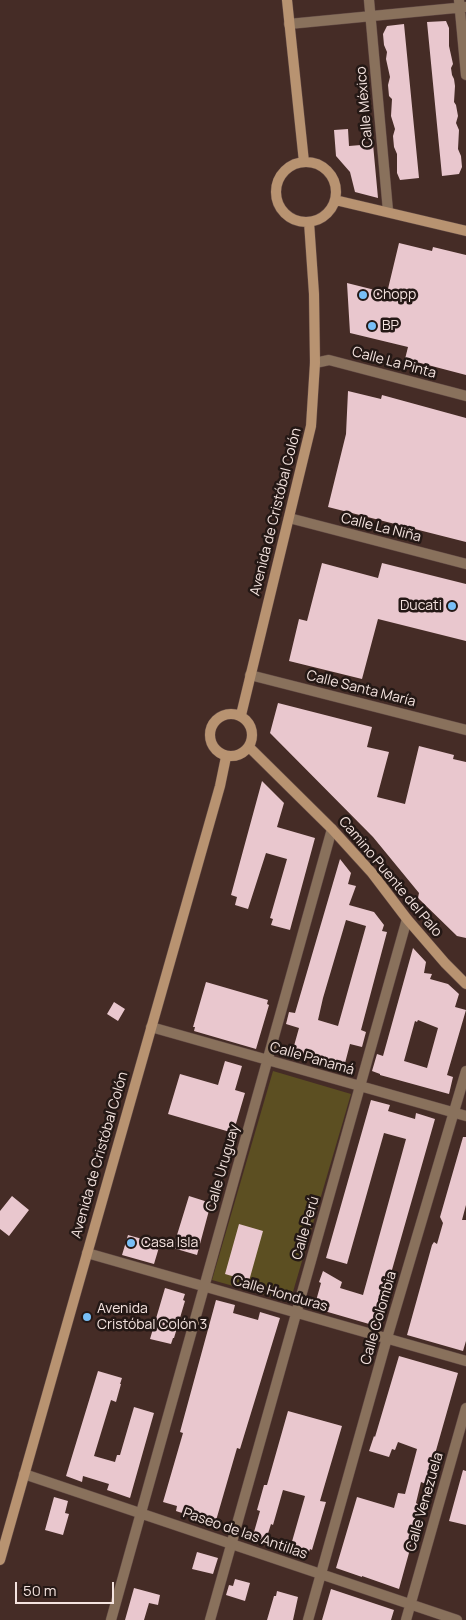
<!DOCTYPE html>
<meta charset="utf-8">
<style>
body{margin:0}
#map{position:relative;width:466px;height:1620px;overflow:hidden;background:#452c26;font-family:Manrope,sans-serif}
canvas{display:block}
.scale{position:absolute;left:15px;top:1582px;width:99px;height:22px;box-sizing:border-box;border:2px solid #f4e3df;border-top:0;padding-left:6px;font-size:15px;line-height:18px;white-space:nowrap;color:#f4e3df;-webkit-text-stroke:4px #241815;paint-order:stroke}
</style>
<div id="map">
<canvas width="466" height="1620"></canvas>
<div class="scale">50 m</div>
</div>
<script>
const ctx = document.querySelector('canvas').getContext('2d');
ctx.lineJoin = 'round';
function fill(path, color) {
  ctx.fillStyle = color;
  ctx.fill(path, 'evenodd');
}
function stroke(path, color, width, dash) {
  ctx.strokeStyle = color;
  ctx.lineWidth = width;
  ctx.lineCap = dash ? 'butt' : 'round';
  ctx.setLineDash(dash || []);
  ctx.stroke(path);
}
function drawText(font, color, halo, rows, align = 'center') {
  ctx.font = font + ' Manrope,sans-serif';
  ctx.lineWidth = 5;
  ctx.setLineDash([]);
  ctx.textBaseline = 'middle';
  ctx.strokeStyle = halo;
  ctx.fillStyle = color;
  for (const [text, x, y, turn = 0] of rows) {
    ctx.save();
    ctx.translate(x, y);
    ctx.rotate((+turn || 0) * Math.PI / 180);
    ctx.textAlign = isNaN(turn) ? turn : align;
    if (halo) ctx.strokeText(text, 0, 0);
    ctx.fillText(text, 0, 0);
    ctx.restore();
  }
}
fill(new Path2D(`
 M273 1071 351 1094 290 1302 212 1280Z`), '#5c4f22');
fill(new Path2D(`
 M446 21 449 28V46L453 64 451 68 452 75 454 79 455 86 454 102 456 105 458 116 456 123 459 130 458 149 461 156 462 167 459 174 442 176 427 22Z
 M404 24 419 178 400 180 397 173V154L394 147 393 136 395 129 391 116 392 99 389 96 388 85 390 77 386 59 387 52 384 45 383 34 387 26Z
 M348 129 349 146 373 144 378 198 355 192 350 172 336 156 334 130Z
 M399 243 432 251 433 247 466 255V375L405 359 408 347 350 333 347 283 387 293Z
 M348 391 381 399 382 395 466 418V542L328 507 346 434Z
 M322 563 378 578 382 563 466 584V641L378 619 362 679 289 661 299 619 307 621Z
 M278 703 372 727 367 747 389 752 377 797 405 804 419 746 454 755 453 759 466 762V938L457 936 418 898 419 893 373 837 270 733Z
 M262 781 284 803 277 827 315 838 290 930 271 925 273 919 270 918 287 859 266 853 248 909 235 905 237 897 231 895Z
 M340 859 351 873 348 884 356 886 349 905 374 912 384 925 382 931 387 932 361 1030 366 1032 362 1047 350 1044 344 1067 292 1053 299 1028 286 1024 289 1012 295 1013ZM346 920 366 926 338 1026 318 1020 323 998Z
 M413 948 426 962 424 973 432 974 430 979 448 984 459 994 455 1007 466 1010 447 1075 453 1077 449 1094 380 1075V1074L372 1071 377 1054 383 1056ZM418 1020 438 1028 427 1068 404 1061 415 1021 417 1022Z
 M206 982 268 1000 267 1004 269 1005 256 1049 194 1031 195 1027H193Z
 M114 1002 125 1009 118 1021 107 1014Z
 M225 1061 242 1066 235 1090 245 1093 235 1127 231 1126 230 1132 168 1114 180 1074 218 1085Z
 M371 1100 390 1105 388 1111 415 1119 416 1113 435 1119 376 1326 314 1308 321 1283 319 1282 323 1271 342 1282 340 1288 363 1295 406 1139 384 1133 347 1264 326 1258Z
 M463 1137H466V1205L462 1220H466V1341L463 1351 407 1335 432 1245 434 1242 437 1244 443 1223 440 1217Z
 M12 1196 29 1210 9 1236 0 1229V1211Z
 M189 1196 211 1203 197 1255 173 1248Z
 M239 1224 263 1231 249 1281 225 1274Z
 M128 1235 160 1244 154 1264 122 1255Z
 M165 1288 185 1294 183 1300 185 1301 174 1338H173L171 1344 150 1339Z
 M216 1300 235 1305 233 1313 258 1320 260 1312 280 1318 240 1449 237 1448 215 1524 176 1511 177 1506 163 1502 183 1433 180 1432Z
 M399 1356 458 1373 435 1454V1462L428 1485 421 1482 416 1503 419 1505 412 1529 415 1530 412 1542 399 1589 362 1576V1577L336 1568 357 1497 394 1508 398 1493 405 1494 417 1449 398 1442 395 1450 392 1449 389 1457 369 1451 374 1436 375 1437Z
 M98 1371 122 1378 120 1384H121L116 1402 111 1400 94 1456 115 1462 117 1455H120L134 1407 154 1413 130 1498 107 1490 109 1484 83 1476 82 1482 66 1476Z
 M288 1411 342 1426 320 1501 326 1502 312 1550 310 1549 307 1558 289 1552 305 1496 283 1490 273 1525 271 1524 265 1543 252 1539 260 1511 257 1510 264 1485H267Z
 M463 1470 466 1471V1525L449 1521Z
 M54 1497 68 1501 65 1513 69 1514 63 1535 45 1530Z
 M197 1552 218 1558 213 1574 192 1569Z
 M235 1579 250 1583 245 1601 226 1595 229 1585 233 1586Z
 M134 1588 160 1595 158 1605 149 1603 144 1620H125Z
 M331 1589 394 1610 391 1620H322Z
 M277 1591 298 1597 293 1620H267L274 1596H276Z`), '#e9c7ce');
const street = new Path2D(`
 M369 0 388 211
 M459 0 466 75
 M289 24 466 7
 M315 363 329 360 466 396
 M289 518 466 564
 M250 675 466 730
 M151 1027 466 1116
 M87 1253 466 1361
 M24 1474 457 1620
 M111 1620 332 829
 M210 1620 407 919
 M308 1620 387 1338 466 1071
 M406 1620 466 1408`);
const secondary = new Path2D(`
 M287 0 304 162
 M276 192a30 30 0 1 1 60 0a30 30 0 1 1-60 0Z
 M335 200 466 231
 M210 735a21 21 0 1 1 42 0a21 21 0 1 1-42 0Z
 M241 715 311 426 315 363 314 294 309 222
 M250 748 332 829 372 873 407 919 445 963 466 984
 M0 1560 220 786 226 757`);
stroke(street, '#614944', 11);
stroke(secondary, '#614944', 11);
stroke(street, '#89715c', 10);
stroke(secondary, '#b89371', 10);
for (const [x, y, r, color] of [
 [363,295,5,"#78bff7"],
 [372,326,5,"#78bff7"],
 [452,606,5,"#78bff7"],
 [131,1243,5,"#78bff7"],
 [87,1317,5,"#78bff7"]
]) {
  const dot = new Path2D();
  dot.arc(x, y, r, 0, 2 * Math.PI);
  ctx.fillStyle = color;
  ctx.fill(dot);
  stroke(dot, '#241815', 2);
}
drawText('14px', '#f4e3df', '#241815', [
 ["Calle México",365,107,-95],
 ["Calle La Pinta",394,363,15],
 ["Avenida de Cristóbal Colón",276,512,-76],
 ["Calle La Niña",381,528,14],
 ["Calle Santa María",361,689,14],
 ["Camino Puente del Palo",390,877,50],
 ["Calle Panamá",312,1059,16],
 ["Avenida de Cristóbal Colón",100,1155,-74],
 ["Calle Uruguay",223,1168,-74],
 ["Calle Perú",306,1228,-74],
 ["Calle Honduras",280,1294,16],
 ["Calle Colombia",379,1318,-74],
 ["Calle Venezuela",425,1502,-74],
 ["Paseo de las Antillas",245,1534,19]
]);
drawText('14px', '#f4e3df', '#241815', [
 ["Chopp",373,295],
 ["BP",382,326],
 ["Ducati",442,606,"right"],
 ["Casa Isla",141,1243],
 ["Avenida",97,1309],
 ["Cristóbal Colón 3",97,1325]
], 'left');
</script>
